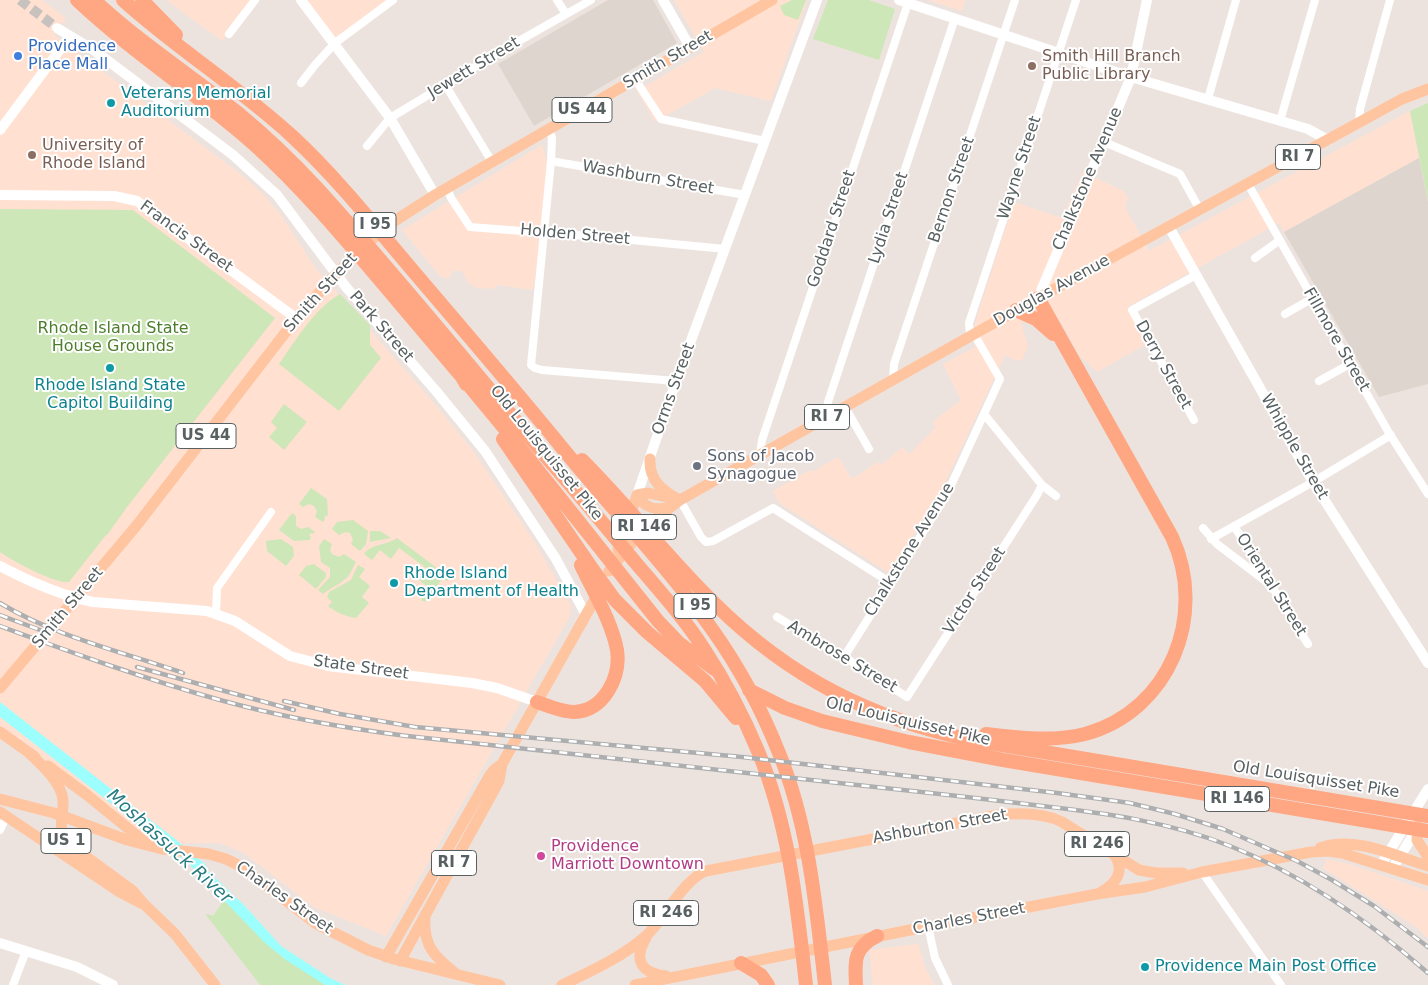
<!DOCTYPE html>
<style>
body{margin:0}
canvas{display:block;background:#ede3de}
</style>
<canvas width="1428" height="985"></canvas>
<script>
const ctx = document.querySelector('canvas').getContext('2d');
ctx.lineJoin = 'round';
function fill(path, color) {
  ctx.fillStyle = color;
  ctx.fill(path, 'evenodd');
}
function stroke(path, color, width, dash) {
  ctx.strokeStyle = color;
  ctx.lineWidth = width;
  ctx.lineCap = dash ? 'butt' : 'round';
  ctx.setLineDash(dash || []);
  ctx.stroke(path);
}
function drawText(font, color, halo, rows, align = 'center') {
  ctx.font = font + ' "DejaVu Sans",sans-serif';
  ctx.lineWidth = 4;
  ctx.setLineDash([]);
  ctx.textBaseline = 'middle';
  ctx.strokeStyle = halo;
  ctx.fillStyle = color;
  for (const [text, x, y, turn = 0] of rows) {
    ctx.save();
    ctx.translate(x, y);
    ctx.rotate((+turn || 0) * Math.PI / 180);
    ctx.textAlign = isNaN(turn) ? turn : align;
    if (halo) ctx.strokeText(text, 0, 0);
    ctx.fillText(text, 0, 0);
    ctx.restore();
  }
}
fill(new Path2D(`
 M0 0H42L66 18 54 35 239 173 262 193 280 214 316 269 433 402 473 451 534 541 571 606 570 616 386 936 314 907 244 853 230 847 219 843 145 844 0 737Z
 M166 0H253L222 41Z
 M297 0H392L333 44Z
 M674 0H807L771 101 715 88 655 122 637 91 704 52Z
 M928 0H965L962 11Z
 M1410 111 1419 158 1284 232 1279 223 1127 307 1146 344 1097 372 1080 356 1051 306 1021 323 1028 347 1022 360 1017 361 1005 355 941 491 889 573 781 504 777 499 773 491 810 470 812 472 838 457 852 479 878 462 881 465 903 447 909 454 936 427 933 423 935 420 961 400 943 364 975 347V323L1014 202 1062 218 1083 172 1123 191 1128 198 1125 207 1149 251Z
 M542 145 548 164 541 238 533 290 498 285 493 289 477 288 468 283 462 271H452L449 279 440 276 402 230Z
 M1327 859 1349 864 1428 891V938L1418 928 1323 868Z
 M918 944 925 967 934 985H873L869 950Z`), '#ffe0d1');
fill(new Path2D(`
 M608 0H653L677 43 534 126 498 64Z
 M1419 158 1428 202V384L1379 397 1284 232Z`), '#dfd5cf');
fill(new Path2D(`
 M792 0H806L798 20 784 15 780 6Z
 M828 0H869L895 9 879 60 813 39Z
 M1428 103V201L1410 111Z
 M0 209 133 210 275 318 127 507 107 535H106L69 582C55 584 12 561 0 552Z
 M340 294 370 325V345L381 358 339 411 279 364C296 340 314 309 340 294Z
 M284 404 307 422 284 450 269 437 277 428 271 422Z
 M311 488 327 499 328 515 324 517 325 519 323 522 315 517 317 511 314 506 309 504 303 507 299 504Z
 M292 513 296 516V526L301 529 308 527 315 532 313 534 311 533 309 535 311 537 310 540 294 541 279 530Z
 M353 520 368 531 366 544 360 551 351 544 353 539 350 533 345 532 339 535 332 529 337 522Z
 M370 531H380L391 538 370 542Z
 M397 538 450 578 447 581 442 579 425 602 421 600 429 588 418 579 426 568 399 548 391 559 380 550 372 560 364 554C372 543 386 546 397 538Z
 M281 539 293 547 294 556 286 566 267 551 266 541Z
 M324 539 332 544 330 550 332 554 339 557 344 554 356 562C352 569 350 576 344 580 337 586 330 588 323 594L318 590 330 577V568L321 562 319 546Z
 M314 564 326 573V577L316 589 299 575 306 566Z
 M358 565 365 569 359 577 370 586 362 597 369 603 356 618C346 617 336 612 328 606L332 602 327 597 329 592 351 580Z
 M224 900 248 924 336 985H260L206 915 207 914 213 916Z`), '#cde7b8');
fill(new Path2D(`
 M0 702 175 839 207 866 205 868 244 905 281 946 330 978 345 985H325L286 960 265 943 189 864 0 717Z`), '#9cfffd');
stroke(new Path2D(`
 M20 0 57 28`), '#c8c2bf', 10, [10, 5]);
stroke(new Path2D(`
 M557 0 566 14
 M229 34 255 0
 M635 79 661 119 765 141
 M301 83 315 65 335 43 393 0
 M446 86 492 162
 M1208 99 1236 0
 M1280 121 1315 0
 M1359 123 1360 109 1390 0
 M549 129 552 138 551 161 531 365 535 368 542 370 676 381
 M1104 142 1180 174 1200 210
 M367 146 390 118 503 50 591 0
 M551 161 745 195
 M1248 184 1389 433 1428 494
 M447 188 451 198 470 227 601 237 725 249
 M1255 258 1280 240
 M1285 314 1313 298
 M970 336 969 323 1076 0
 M893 381 894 364 1015 0
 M1319 381 1350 364
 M845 407 869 449
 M984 414 1042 485 1056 496
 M825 418 828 402 955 18
 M1194 420 1132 310 1196 275
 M760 455 762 440 908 3
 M680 500 701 537 706 542 713 541 773 508 891 583
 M1234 526 1308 644
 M1203 528 1217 544 1268 583
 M1211 539 1313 482 1391 435
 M216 614 217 588 271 512
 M777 617 844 657 907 697 1037 495 1042 485
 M844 657 947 494 1000 379 974 334
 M0 830 7 816
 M1202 872 1281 985
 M928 926 935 958 948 985
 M13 985 26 951`), '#fff', 8);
stroke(new Path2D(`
 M301 0 390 118 435 195
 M663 0 690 47
 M899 0 1131 77 1308 129 1328 140
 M57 28 95 51 233 155 277 195 346 287 436 391 485 451 556 559 586 615
 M0 130 70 36
 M0 195 114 196 137 201 297 319
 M1169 227 1313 482 1428 663
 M1038 298 1131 77 1147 0
 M637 495 676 381 817 0
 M0 566C30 582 59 595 93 602L207 611 235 621 290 656 328 666 472 683 497 688 537 702
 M1381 865 1428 789
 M1392 869 1418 827
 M0 943 77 967 113 985`), '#fff', 10);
stroke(new Path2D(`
 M650 459C649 480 662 491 680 500
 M637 495 648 493 671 498
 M637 495C644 508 657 511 670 507
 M618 550 637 495
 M609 571 644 528 680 500 1038 298 1402 99 1428 89
 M0 688 137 525 285 333 329 281 370 241 393 222 435 195 772 0
 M0 732 35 757
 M29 753C42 765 61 782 63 800 64 815 57 829 66 842L133 891 144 904 175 934 215 985
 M48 766 87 795 146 843
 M0 799 54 813 127 840 162 849 209 854 226 859 242 867 315 923 368 950 394 959 500 985
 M0 812 118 891 141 903
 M1418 826 1417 840 1428 857
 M1320 848C1354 835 1395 856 1428 866
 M1101 892C1116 884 1125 871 1115 856
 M425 918C423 946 435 957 455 973
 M646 938C633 960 641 973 666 976
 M386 957 490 775 494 770 502 764
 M400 961 499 781 502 764 600 590
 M562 985C591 971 621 958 646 936 665 918 683 880 706 871L998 815C1018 813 1044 813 1062 822L1139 870 1156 873H1183
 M635 985 930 926 1097 894 1145 887 1202 872 1311 852 1328 851 1342 853 1428 880`), '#ffc5a1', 11);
stroke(new Path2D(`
 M77 0C133 53 198 94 256 146 301 187 340 233 379 279 407 312 434 344 462 377L466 384
 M94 0C139 42 190 75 238 113 266 136 293 162 318 189 395 274 468 364 542 452 574 489 605 525 635 562 659 590 684 618 704 649 725 681 743 715 758 751 789 825 797 905 806 985
 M123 0C177 49 239 87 293 137 337 178 375 226 414 272 461 327 509 383 555 439 607 504 666 564 714 632 740 669 762 710 779 753 809 826 816 907 825 985
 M142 0 176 35
 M1016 310 1036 319 1053 334
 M462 377 505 429 658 621 679 643 714 669
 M503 439 591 567 615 600 647 632 705 681 736 718
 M582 460C628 506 668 558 715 604 789 677 871 719 972 740L1428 816
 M749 690 785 708 822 721 909 742 1003 760 1428 831
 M537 702C548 706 562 712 574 712 604 711 621 677 617 650 612 622 593 591 581 565
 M986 734C1018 738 1053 742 1085 734 1170 711 1208 615 1172 537L1038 298
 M741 963 761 975 768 985
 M856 985C855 961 853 948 877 936`), '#ffa783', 14);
const rail = new Path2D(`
 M0 603C54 636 123 652 183 673
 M0 615 40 630
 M0 626C73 653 145 679 220 700 281 717 344 728 407 736 572 753 737 772 903 790 949 795 995 800 1042 806 1105 813 1170 822 1230 846 1303 875 1369 921 1428 973
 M137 667 294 710
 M284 701 340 714 415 727 742 757 1057 793 1130 803 1175 814 1223 829 1297 861 1332 880 1374 906 1428 947`);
stroke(rail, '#adaeaf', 4.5);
stroke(rail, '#fff', 2.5, [8]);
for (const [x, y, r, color] of [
 [18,56,5,"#3f7fe0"],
 [1032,66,5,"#8d6e63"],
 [111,103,5,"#0f9aa8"],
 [32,155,5,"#8d6e63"],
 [110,368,5,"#0f9aa8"],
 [697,466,5,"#6b7280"],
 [394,583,5,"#0f9aa8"],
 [541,856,5,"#d1479c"],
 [1145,967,5,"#0f9aa8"]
]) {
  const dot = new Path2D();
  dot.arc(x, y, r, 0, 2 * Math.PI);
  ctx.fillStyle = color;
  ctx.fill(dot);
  stroke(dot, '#fff', 2);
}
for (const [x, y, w] of [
 [582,110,60],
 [1298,157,45],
 [375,225,42],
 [827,417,45],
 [206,436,60],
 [644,527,65],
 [695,606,42],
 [1237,799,65],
 [66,841,50],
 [1097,844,65],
 [454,863,45],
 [666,913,65]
]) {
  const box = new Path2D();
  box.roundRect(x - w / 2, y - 12.5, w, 25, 4);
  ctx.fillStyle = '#fff';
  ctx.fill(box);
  stroke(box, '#586061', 1);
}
drawText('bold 15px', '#586061', null, [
 ["US 44",582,110],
 ["RI 7",1298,157],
 ["I 95",375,225],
 ["RI 7",827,417],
 ["US 44",206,436],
 ["RI 146",644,527],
 ["I 95",695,606],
 ["RI 146",1237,799],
 ["US 1",66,841],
 ["RI 246",1097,844],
 ["RI 7",454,863],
 ["RI 246",666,913]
]);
drawText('16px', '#366cbe', '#fff', [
 ["Providence",28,47],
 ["Place Mall",28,65]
], 'left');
drawText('16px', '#785e54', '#fff', [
 ["Smith Hill Branch",1042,57],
 ["Public Library",1042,75],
 ["University of",42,146],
 ["Rhode Island",42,164]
], 'left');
drawText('16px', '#586061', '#fff', [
 ["Smith Street",668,60,-30],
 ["Jewett Street",474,68,-31],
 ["Wayne Street",1020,168,-72],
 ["Washburn Street",648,178,10],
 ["Chalkstone Avenue",1088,179,-67],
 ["Bernon Street",952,190,-71],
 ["Lydia Street",889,218,-72],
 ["Goddard Street",832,229,-72],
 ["Holden Street",575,235,5],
 ["Francis Street",186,237,36],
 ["Douglas Avenue",1052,291,-29],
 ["Smith Street",321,293,-48],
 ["Park Street",381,327,49],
 ["Fillmore Street",1336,340,60],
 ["Derry Street",1163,365,61],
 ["Orms Street",674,389,-70],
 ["Whipple Street",1294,447,60],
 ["Old Louisquisset Pike",546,453,51],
 ["Chalkstone Avenue",910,550,-58],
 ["Oriental Street",1271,585,58],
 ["Victor Street",975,591,-57],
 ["Smith Street",68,608,-50],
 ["Ambrose Street",842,657,31],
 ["State Street",361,668,8],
 ["Old Louisquisset Pike",908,722,13],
 ["Old Louisquisset Pike",1316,780,9],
 ["Ashburton Street",940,827,-10],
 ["Charles Street",284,898,35],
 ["Charles Street",969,919,-11]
]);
drawText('16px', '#0d838f', '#fff', [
 ["Veterans Memorial",121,94],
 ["Auditorium",121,112],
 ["Rhode Island State",110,386,"center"],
 ["Capitol Building",110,404,"center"],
 ["Rhode Island",404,574],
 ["Department of Health",404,592],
 ["Providence Main Post Office",1155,967]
], 'left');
drawText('16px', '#4c7e2b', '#fff', [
 ["Rhode Island State",113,329],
 ["House Grounds",113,347]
]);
drawText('16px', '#5b616d', '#fff', [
 ["Sons of Jacob",707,457],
 ["Synagogue",707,475]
], 'left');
drawText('16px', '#b23c85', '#fff', [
 ["Providence",551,847],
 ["Marriott Downtown",551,865]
], 'left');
drawText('italic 18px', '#277c81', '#fff', [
 ["Moshassuck River",169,847,42]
]);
</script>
